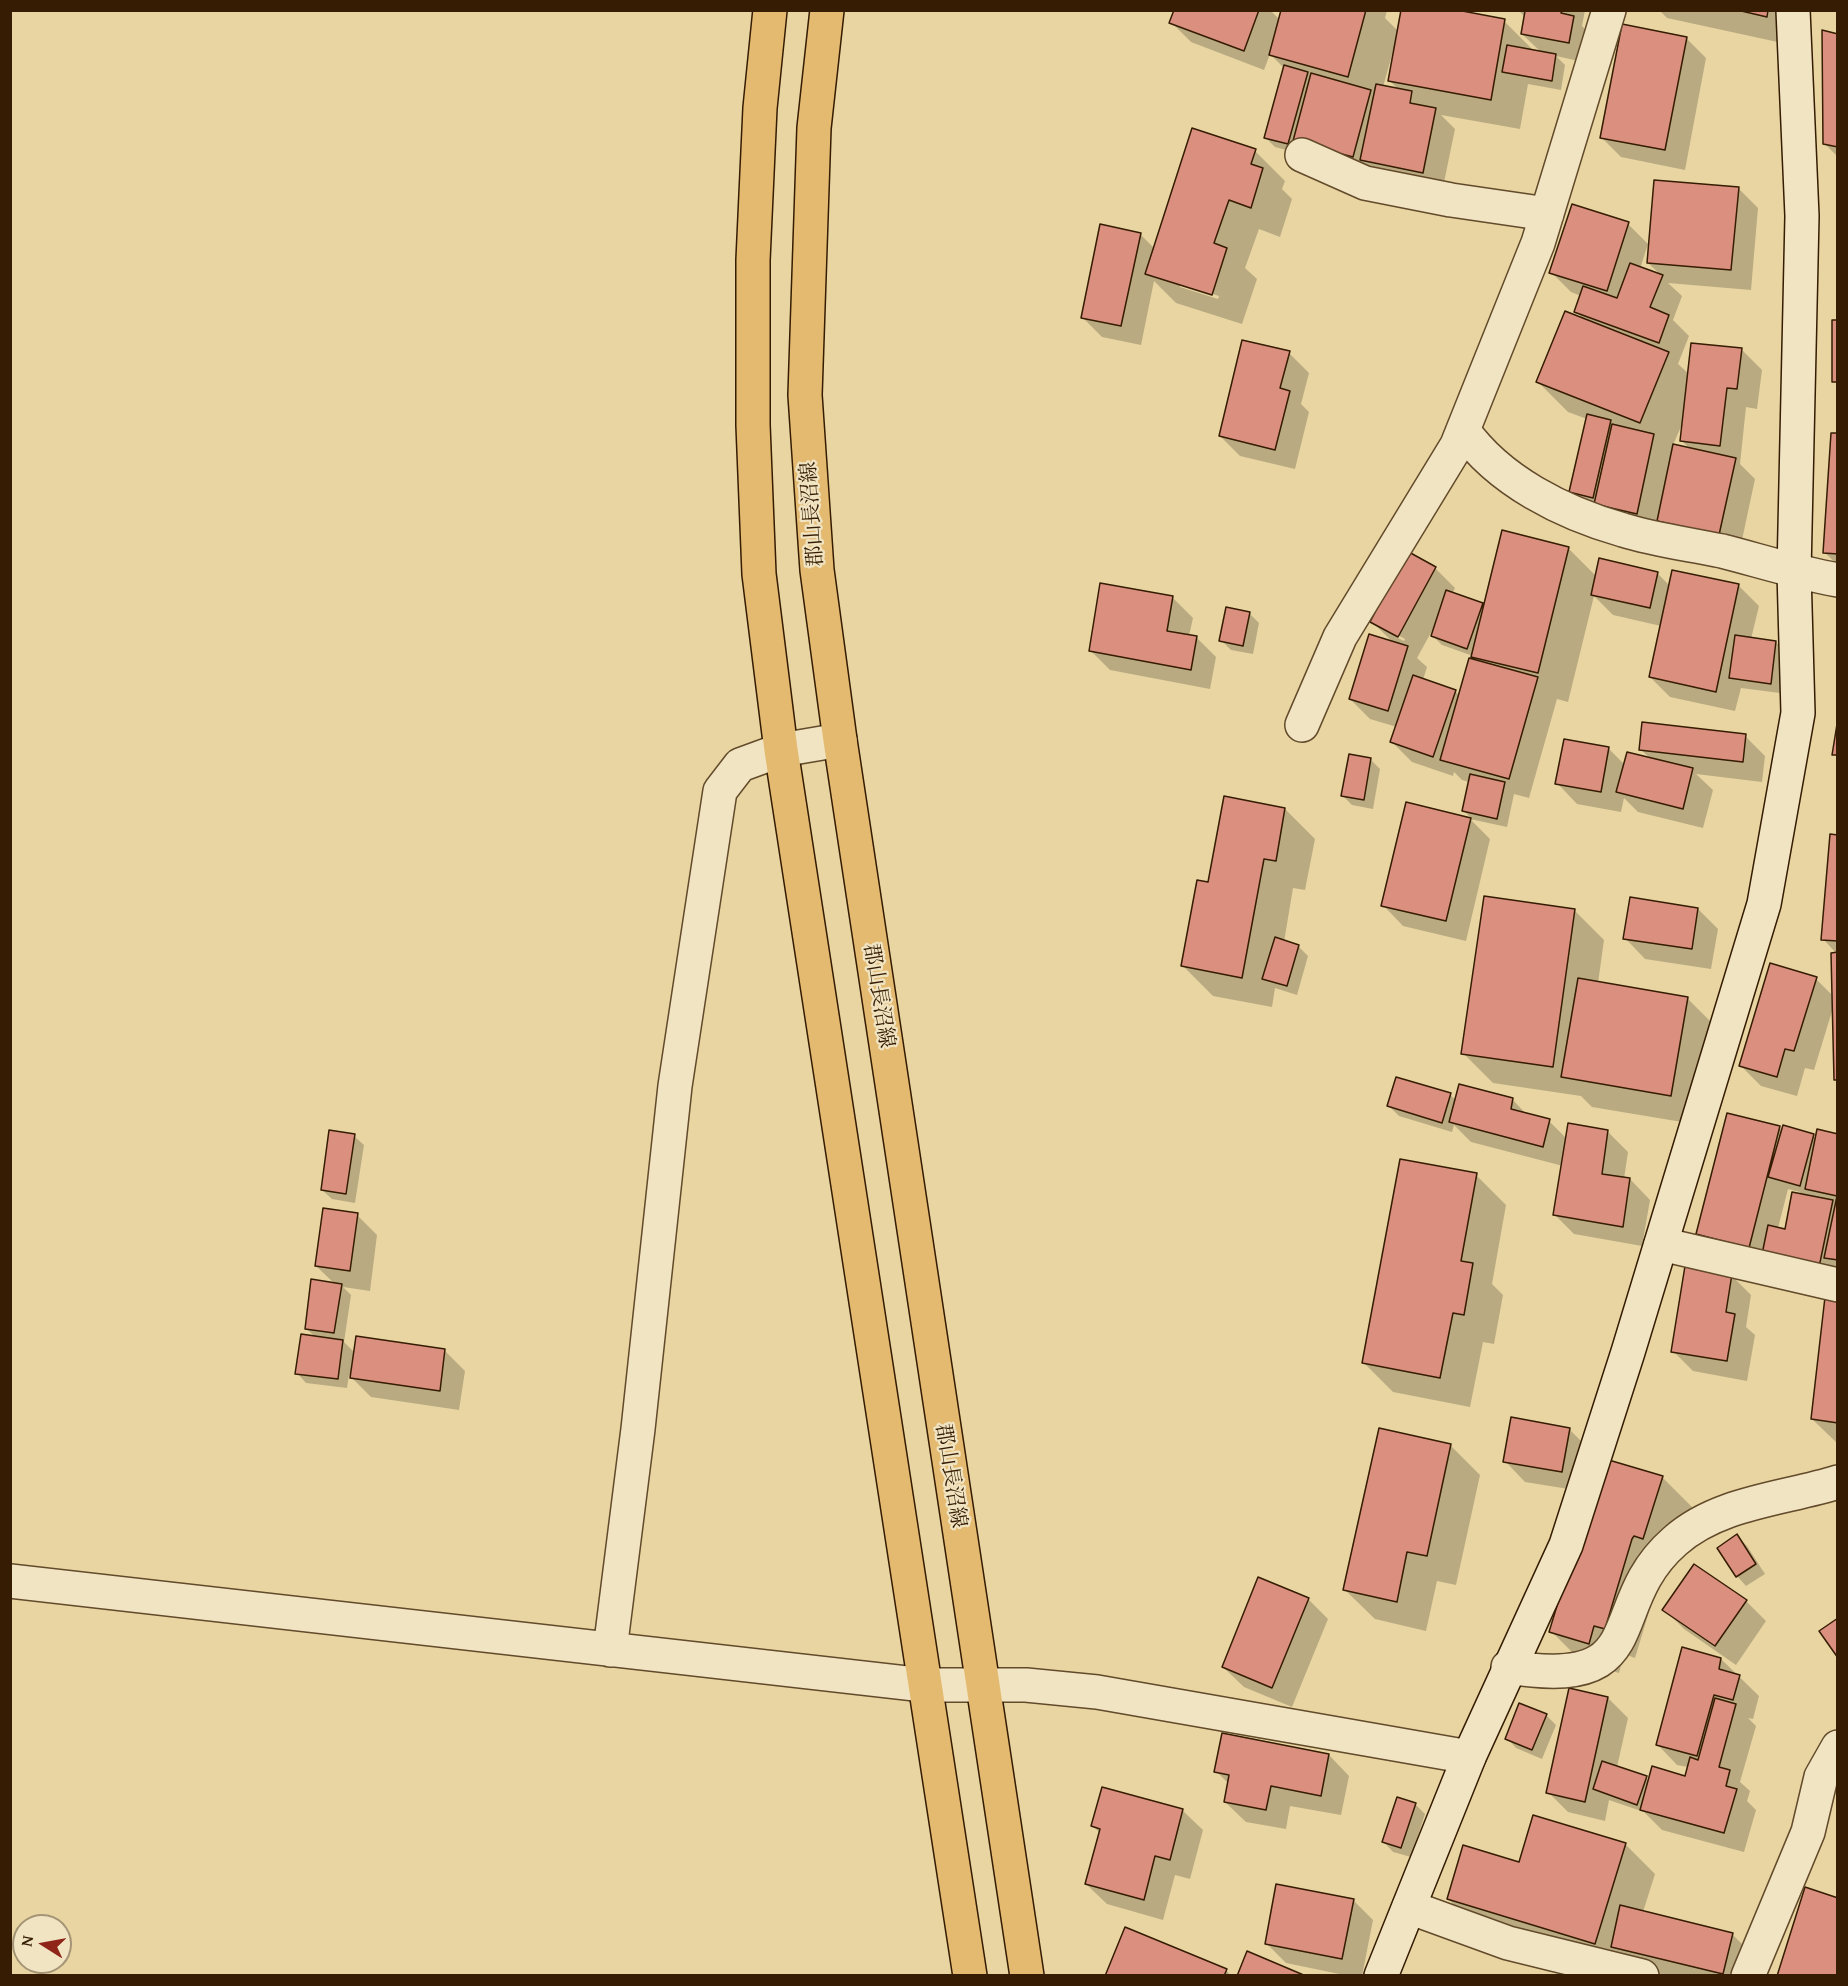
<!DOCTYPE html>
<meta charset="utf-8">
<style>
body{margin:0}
#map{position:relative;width:1848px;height:1986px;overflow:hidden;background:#e8d5a2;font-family:"Gentium Book Plus",serif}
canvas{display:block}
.frame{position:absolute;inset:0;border:12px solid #351c02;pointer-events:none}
.north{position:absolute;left:12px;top:1914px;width:60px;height:60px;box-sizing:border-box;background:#f0e4c3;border:2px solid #a59476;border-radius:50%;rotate:281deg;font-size:16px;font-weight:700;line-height:24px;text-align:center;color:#351c02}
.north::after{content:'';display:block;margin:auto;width:21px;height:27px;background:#8f2418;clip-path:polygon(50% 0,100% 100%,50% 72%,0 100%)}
</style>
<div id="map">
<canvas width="1848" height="1986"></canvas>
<div class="frame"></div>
<div class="north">N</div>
</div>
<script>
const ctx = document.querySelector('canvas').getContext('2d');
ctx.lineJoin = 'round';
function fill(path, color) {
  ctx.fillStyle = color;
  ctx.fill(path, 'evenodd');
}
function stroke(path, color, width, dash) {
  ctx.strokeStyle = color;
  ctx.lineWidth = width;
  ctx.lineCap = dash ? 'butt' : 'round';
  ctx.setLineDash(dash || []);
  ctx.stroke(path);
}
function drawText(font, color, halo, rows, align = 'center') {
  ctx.font = font + ' "Gentium Book Plus","Noto Serif JP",serif';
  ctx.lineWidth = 4.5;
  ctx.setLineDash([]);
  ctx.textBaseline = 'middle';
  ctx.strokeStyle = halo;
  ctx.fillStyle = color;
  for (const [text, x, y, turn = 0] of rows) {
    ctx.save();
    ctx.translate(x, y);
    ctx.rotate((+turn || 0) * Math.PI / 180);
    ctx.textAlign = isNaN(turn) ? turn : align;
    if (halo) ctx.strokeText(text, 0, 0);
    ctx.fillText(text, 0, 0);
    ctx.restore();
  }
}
fill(new Path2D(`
 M1175 10H1270L1280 20 1282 10H1387L1385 18 1399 32 1504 21 1534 51 1542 53 1522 34 1526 18 1518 10H1585L1582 26 1593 37 1588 63 1556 56 1565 65 1561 90 1528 84 1520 129 1441 115 1455 129 1442 192 1275 147 1266 138 1285 69 1270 54 1264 70 1191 42 1171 22ZM1393 51H1395L1390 81 1399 90 1383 87Z
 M1659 10H1800L1796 46 1667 18Z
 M1838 37V157L1824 143Z
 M1686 38 1706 58 1685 170 1621 157 1601 137Z
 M1255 151 1285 181 1282 189 1292 199 1280 237 1259 229 1245 268 1257 279 1242 324 1176 303 1154 281 1141 345 1102 337 1082 317 1140 234 1154 248ZM1180 284 1219 296 1218 299 1180 287Z
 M1738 188 1758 208 1751 290 1668 283 1682 296 1673 320 1689 336 1678 364 1689 374 1742 350 1762 370 1757 409 1746 407 1740 464 1755 479 1739 554 1679 541 1659 521 1656 533 1580 501 1570 492 1587 419 1568 412 1538 382 1584 320 1576 311 1581 296 1571 292 1551 272 1628 224 1648 244 1640 269 1662 276 1648 263ZM1683 422 1681 440 1690 449 1673 445Z
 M1289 353 1309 373 1301 404 1309 412 1295 469 1240 456 1220 436Z
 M1838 434V565L1825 553Z
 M1568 548 1596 576 1657 573 1670 586H1739L1759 606 1751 639 1776 642 1785 652 1780 693 1741 688 1735 711 1670 697 1650 677 1661 626 1613 615 1594 596 1568 702 1557 699 1529 798 1514 794 1507 827 1470 819 1490 839 1466 941 1403 926 1383 905 1407 804 1473 820 1463 810 1469 782 1462 780 1454 772 1453 776 1412 762 1392 742 1397 727 1370 719 1350 699 1394 643 1372 622 1435 568 1455 588 1452 594 1485 607ZM1434 627 1433 636 1442 645 1473 656 1479 662 1460 696 1455 691 1423 680 1427 667 1417 658ZM1394 633 1405 639 1404 641 1394 636Z
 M1102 585 1173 598 1193 618 1189 636 1196 637 1216 657 1210 689 1110 670 1090 650Z
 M1249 613 1259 623 1253 654 1231 650 1221 640Z
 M1745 736 1765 756 1762 782 1696 774 1713 790 1703 828 1638 812 1624 798 1621 812 1577 804 1557 783 1609 749 1625 765 1651 759 1640 749Z
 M1371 760 1380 769 1373 809 1352 805 1342 795Z
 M1285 809 1315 839 1305 890 1293 888 1284 942 1299 947 1308 956 1297 995 1275 988 1272 1007 1213 996 1183 966 1209 884Z
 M1838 837V1081L1833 1008 1814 1070 1805 1068 1797 1096 1761 1086 1741 1066 1816 979 1833 996 1837 954 1823 939Z
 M1698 909 1718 929 1711 969 1645 959 1625 938Z
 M1574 910 1604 940 1598 983 1687 998 1717 1028 1700 1125 1592 1107 1581 1096 1493 1083 1463 1053Z
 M1460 1086 1513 1100 1528 1116 1549 1121 1567 1139 1608 1132 1628 1152 1624 1179H1630L1650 1200 1642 1246 1574 1234 1554 1214 1563 1166 1471 1142 1454 1125 1452 1132 1399 1116 1389 1106 1450 1095 1456 1100Z
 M1779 1127 1783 1131 1784 1127 1817 1138 1838 1135V1291L1718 1254 1698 1234ZM1788 1189 1800 1192 1786 1230 1778 1228Z
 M354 1136 364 1145 355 1203 332 1199 322 1190Z
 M1476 1175 1506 1205 1492 1284 1503 1295 1494 1344 1483 1342 1470 1407 1393 1392 1363 1362Z
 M357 1215 377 1235 370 1291 343 1287 351 1295 344 1342 355 1353 445 1351 465 1371 459 1410 371 1397 349 1375 347 1388 306 1383 297 1373 315 1337 306 1328 335 1284 316 1266Z
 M1731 1275 1751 1295 1746 1327 1755 1335 1747 1381 1693 1371 1673 1351Z
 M1838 1300V1444L1812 1419Z
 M1569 1429 1589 1449 1581 1491 1525 1482 1505 1461Z
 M1450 1445 1480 1475 1456 1585 1437 1581 1426 1631 1375 1619 1345 1590Z
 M1662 1477 1692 1507 1673 1568 1664 1565 1662 1569 1635 1658 1624 1654 1619 1673 1581 1661 1551 1631Z
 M1737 1536 1747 1546 1765 1574 1746 1586 1737 1576Z
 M1308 1599 1328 1619 1292 1707 1244 1687 1223 1667Z
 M1746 1601 1766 1621 1736 1665 1684 1629 1664 1609Z
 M1721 1659 1759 1696 1753 1719 1748 1718 1756 1726 1740 1782 1750 1791 1747 1801 1756 1810 1744 1852 1662 1830 1644 1812 1609 1800 1605 1821 1568 1812 1548 1792 1608 1698 1628 1718 1617 1767 1650 1781 1686 1777 1688 1767 1677 1765 1657 1744Z
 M1546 1715 1556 1725 1542 1759 1516 1748 1507 1738Z
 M1329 1755 1349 1776 1341 1815 1290 1806 1286 1829 1246 1822 1225 1802 1229 1784 1216 1771Z
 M1415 1804 1425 1814 1411 1857 1393 1852 1384 1842Z
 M1182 1810 1203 1830 1190 1879 1175 1875 1163 1920 1107 1904 1086 1884 1100 1833 1093 1826Z
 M1625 1844 1655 1874 1643 1912 1732 1934 1752 1954 1747 1976H1669L1478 1928 1448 1899 1520 1864Z
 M1353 1900 1373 1920 1362 1976H1349L1286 1963 1266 1943Z
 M1226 1970 1231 1976H1107Z`), '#0003');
const building = new Path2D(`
 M1174 10H1259L1244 51 1169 23Z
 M1281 10H1366L1348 77 1269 55Z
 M1401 10H1457L1505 19 1491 100 1388 81Z
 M1522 10H1562L1561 13 1574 16 1569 43 1521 34 1525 11Z
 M1737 10H1768L1767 17Z
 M1622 24 1687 37 1665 150 1600 138Z
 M1822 30 1838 34V147L1823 144Z
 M1507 45 1556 54 1552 81 1502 72Z
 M1284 65 1308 72 1288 144 1264 138Z
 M1311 73 1371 90 1353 157 1293 141Z
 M1376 84 1412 91 1410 103 1436 108 1423 173 1360 160Z
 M1192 128 1256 149 1251 164 1263 168 1251 208 1229 200 1214 243 1227 248 1212 295 1145 274Z
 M1654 180 1739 187 1731 270 1647 263Z
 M1572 204 1629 222 1607 291 1549 273Z
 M1100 224 1141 233 1121 326 1081 318Z
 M1630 263 1663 275 1650 307 1669 315 1659 343 1574 312 1583 286 1617 298Z
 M1565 311 1669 352 1640 423 1536 382Z
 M1832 320H1838V382H1832Z
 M1242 340 1290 351 1280 388 1290 391 1275 450 1219 436Z
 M1691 343 1742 348 1737 389 1727 388 1720 446 1680 441Z
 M1587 414 1611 420 1593 498 1569 492Z
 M1612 424 1654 434 1637 514 1594 504Z
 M1831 433H1838V554L1823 553Z
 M1673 444 1736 458 1719 535 1657 521Z
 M1502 530 1569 547 1538 673 1471 657Z
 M1407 551 1436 567 1398 637 1370 622Z
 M1599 558 1658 572 1650 608 1591 595Z
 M1672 570 1739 584 1716 692 1649 677Z
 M1100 583 1173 596 1167 631 1197 636 1191 670 1089 651Z
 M1446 590 1483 603 1467 649 1431 636Z
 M1226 607 1250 612 1243 646 1219 641Z
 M1369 634 1408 646 1388 711 1349 699Z
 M1735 635 1776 641 1771 684 1729 678Z
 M1469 658 1538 677 1509 779 1440 760Z
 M1413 675 1456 690 1433 757 1390 742Z
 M1838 718V755H1832Z
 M1642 722 1746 734 1743 762 1639 750Z
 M1564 739 1609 747 1601 792 1555 784Z
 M1627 752 1693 768 1683 809 1616 792Z
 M1349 754 1371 758 1364 800 1341 796Z
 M1470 774 1505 782 1497 819 1462 811Z
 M1224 796 1285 808 1276 861 1264 859 1242 978 1181 966 1197 880 1208 882Z
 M1406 802 1471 818 1446 921 1381 906Z
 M1830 834 1838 835V941L1821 940Z
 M1484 896 1575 909 1553 1067 1461 1054Z
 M1630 897 1698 908 1692 949 1623 939Z
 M1275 937 1299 945 1287 986 1262 979Z
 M1838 952V1080H1834L1831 953Z
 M1770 963 1817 977 1794 1051 1785 1049 1777 1077 1739 1066Z
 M1578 978 1688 997 1671 1096 1561 1077Z
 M1396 1077 1451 1093 1442 1123 1387 1106Z
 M1459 1084 1513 1098 1511 1109 1550 1119 1543 1147 1449 1122Z
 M1727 1113 1780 1126 1749 1248 1696 1234Z
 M1568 1123 1608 1130 1602 1174 1630 1178 1623 1227 1553 1215Z
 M1783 1125 1814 1134 1800 1186 1768 1177Z
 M1817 1129 1838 1134V1260L1824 1258 1837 1196 1805 1189Z
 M329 1130 355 1134 346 1194 321 1190Z
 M1400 1159 1477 1173 1461 1261 1473 1263 1464 1315 1453 1313 1440 1378 1362 1363Z
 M1792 1192 1833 1200 1818 1272 1761 1259 1768 1225 1785 1229Z
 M323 1208 358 1213 350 1271 315 1266Z
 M1685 1266 1732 1274 1726 1312 1735 1314 1727 1361 1671 1352Z
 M311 1279 342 1284 334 1333 305 1329Z
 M1825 1297 1838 1299V1423L1811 1419Z
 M301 1334 343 1340 338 1379 295 1374Z
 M356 1336 445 1349 440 1391 350 1378Z
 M1511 1417 1570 1428 1562 1472 1503 1462Z
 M1379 1428 1451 1444 1427 1556 1407 1552 1397 1602 1343 1590Z
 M1602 1458 1663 1476 1643 1539 1634 1536 1632 1539 1605 1629 1594 1626 1589 1644 1549 1632Z
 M1737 1534 1756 1564 1736 1577 1717 1548Z
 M1694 1564 1747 1600 1715 1646 1662 1610Z
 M1258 1577 1309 1598 1272 1688 1222 1667Z
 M1838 1618V1658L1819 1631Z
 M1682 1647 1721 1658 1719 1669 1740 1675 1733 1700 1714 1695 1697 1756 1656 1745Z
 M1569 1688 1608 1697 1585 1802 1546 1793Z
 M1715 1698 1736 1704 1719 1767 1730 1770 1726 1786 1737 1789 1724 1833 1640 1810 1652 1766 1685 1776 1690 1757 1698 1760Z
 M1519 1703 1547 1714 1532 1750 1505 1739Z
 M1222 1733 1329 1754 1321 1796 1271 1786 1266 1810 1224 1802 1229 1775 1214 1772Z
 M1602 1761 1647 1776 1637 1805 1593 1789Z
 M1102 1787 1183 1809 1170 1860 1155 1856 1144 1900 1085 1884 1100 1829 1091 1826Z
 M1397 1797 1416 1803 1401 1848 1382 1842Z
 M1533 1815 1626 1843 1595 1944 1447 1899 1463 1845 1519 1862Z
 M1276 1884 1354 1899 1342 1959 1265 1944Z
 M1805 1887 1838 1898V1976H1777Z
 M1620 1905 1733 1933 1723 1974 1611 1947Z
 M1125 1927 1227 1969 1224 1976H1105Z
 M1247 1951 1306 1976H1237Z`);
fill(building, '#db907f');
stroke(building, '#351c02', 1.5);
const street = new Path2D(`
 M1302 155 1365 183 1451 200 1547 214
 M1463 430C1499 481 1563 513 1623 530 1655 540 1689 544 1722 551 1761 561 1798 573 1838 580
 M1302 725 1340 637 1457 445 1538 243 1609 10
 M1661 1244 1838 1285
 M10 1581 924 1685H1026L1097 1692 1469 1757
 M610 1650 638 1429 675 1086 720 791 740 765 781 750 840 740
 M1508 1667C1657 1691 1599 1607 1675 1541 1719 1502 1784 1499 1838 1482
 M1409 1907 1508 1943 1642 1976
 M1748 1976 1808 1832 1821 1777 1838 1747`);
const secondary = new Path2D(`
 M1381 1976 1469 1757 1566 1545 1628 1352 1764 904 1798 713 1794 572 1802 216 1793 10`);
const primary = new Path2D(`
 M770 10 760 108 753 260V425L759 574 781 750 970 1976
 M827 10 814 128 805 395 817 570 840 740 1027 1976`);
stroke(street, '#624a2a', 36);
stroke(secondary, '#351c02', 36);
stroke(primary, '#351c02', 36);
stroke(street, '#f0e4c3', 33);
stroke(secondary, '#f0e4c3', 33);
stroke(primary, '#e4ba71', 33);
drawText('21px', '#351c02', '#f0e4c3', [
 ["郡山長沼線",813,514,-94],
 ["郡山長沼線",878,996,81],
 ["郡山長沼線",950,1476,81]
]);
</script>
